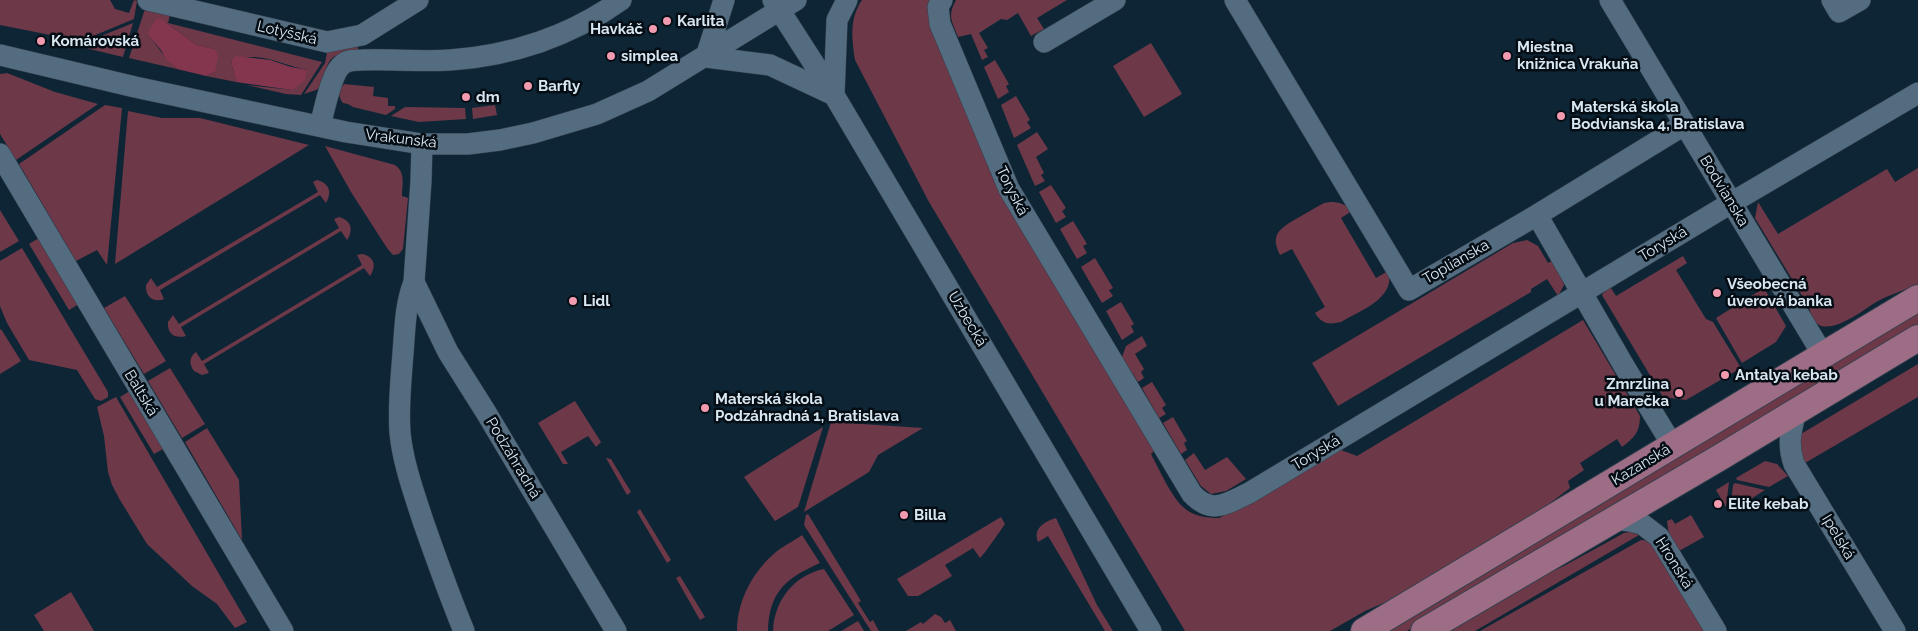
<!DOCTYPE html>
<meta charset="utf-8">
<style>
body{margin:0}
canvas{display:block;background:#0e2535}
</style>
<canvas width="1918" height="631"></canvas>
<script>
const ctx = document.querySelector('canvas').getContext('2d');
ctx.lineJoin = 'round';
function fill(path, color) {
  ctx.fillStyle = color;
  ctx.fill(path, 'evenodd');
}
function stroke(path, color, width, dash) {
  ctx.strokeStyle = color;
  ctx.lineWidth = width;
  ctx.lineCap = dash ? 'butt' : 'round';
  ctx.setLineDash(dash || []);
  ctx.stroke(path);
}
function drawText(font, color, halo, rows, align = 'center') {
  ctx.font = font + ' Raleway,sans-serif';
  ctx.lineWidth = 5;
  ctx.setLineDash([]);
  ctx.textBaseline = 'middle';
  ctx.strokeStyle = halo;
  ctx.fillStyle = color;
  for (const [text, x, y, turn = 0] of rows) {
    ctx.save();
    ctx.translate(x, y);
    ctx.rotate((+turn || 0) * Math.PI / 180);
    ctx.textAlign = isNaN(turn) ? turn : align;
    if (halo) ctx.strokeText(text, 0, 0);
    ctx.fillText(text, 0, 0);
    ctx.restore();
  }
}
fill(new Path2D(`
 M0 0H110L115 9 129 13 134 0 137 1 134 19 81 41 0 25Z
 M862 0H933L930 13 1155 450 1151 454C1159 469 1171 496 1183 507 1192 516 1207 518 1219 518L1341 450 1357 456 1583 320 1640 416C1640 432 1634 438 1622 447L1617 439 1580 463 1584 470 1568 481 1570 488 1516 529 1411 591 1365 611 1330 631H1185L929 202 855 60C852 39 849 19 862 0Z
 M956 0H1067L1037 18 1044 29 1031 36 1018 13 1007 20 1001 19 979 33 988 48 984 50 988 57 982 60 971 34 958 37C952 21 947 16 956 0Z
 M148 5 171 11 168 23 322 62 301 95 286 94 247 85 292 90 307 70C290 67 273 58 255 57 247 57 239 59 231 61L236 82 206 76 215 72V49L197 45 168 24 165 21 147 34C158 46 165 59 177 69L129 58 144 12Z
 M133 23 123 57 77 46Z
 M354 41 362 55C325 52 332 57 319 88L316 90 304 94 325 63 328 48Z
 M1151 43 1182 94 1144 117 1113 66Z
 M995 60 1009 84 1006 86 1009 92 998 99 984 67Z
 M7 73 55 92 98 104 16 160 0 134V74Z
 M344 84 374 87 373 96 388 98V106H395V109L386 115 353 107 348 104 343 103C338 97 338 90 344 84Z
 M1016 96 1030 120 1027 122 1031 128 1014 138 1001 105Z
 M105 105 122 108 107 265 97 250 76 261 19 164Z
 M495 105 497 115 473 119 472 108Z
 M405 107 465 108 466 119 419 122 391 116Z
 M128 111 162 118H200L309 145 115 264Z
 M1037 132 1048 149 1036 157 1044 173 1041 175 1045 181 1035 186 1017 145Z
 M325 146 395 165C406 173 402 184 402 196L408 198 403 249 399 254 393 255 387 248 351 192Z
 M1918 168V284C1905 290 1891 294 1878 301 1864 309 1826 341 1813 319 1811 315 1810 311 1809 307L1755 218 1758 202 1778 234 1887 169 1895 182Z
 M317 180C330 183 332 193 326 203L320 195 160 290 164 299C154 303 145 297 146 285L151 278 157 287 318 192 313 182Z
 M1051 185 1066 208 1062 211 1066 217 1056 223 1039 192Z
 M1330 202C1340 202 1345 204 1352 211L1341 218 1376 278 1388 271C1397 298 1359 311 1341 322 1329 325 1322 324 1315 313L1325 307 1292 249 1280 255C1270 235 1279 229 1296 219 1306 213 1315 208 1324 203Z
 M0 210 19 241 0 252Z
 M339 217C351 220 354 230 347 240L341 231 181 327 186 336C175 339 167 334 168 322L173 315 179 324 339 228 334 219Z
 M1073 221 1087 244 1083 246 1087 253 1077 259 1060 229Z
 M39 238 79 304 69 310 29 244Z
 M1527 240 1538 246 1548 263 1552 261 1561 275 1564 285 1558 296 1547 279 1531 289V292L1338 406 1312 363 1513 243Z
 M22 248 108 392V397L101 401 95 399 77 370 29 360 7 323 0 306V261Z
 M362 254C374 256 377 266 370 276L364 268 204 364 209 373 202 375 194 371C189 364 189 357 196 352L202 361 362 265 357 255Z
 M1683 256 1687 263 1676 270 1706 319 1713 322 1741 368 1686 400 1663 397 1602 295 1609 285 1616 296Z
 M1095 258 1113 288 1109 290 1113 296 1102 303 1081 267Z
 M1764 288 1786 326 1776 342 1742 363 1716 318Z
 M125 296 166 361 144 374 104 308Z
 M1121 302 1134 324 1131 326 1134 332 1122 340 1106 311Z
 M1918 312V326L1407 631H1390L1418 610Z
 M1 329 21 361 0 374V330Z
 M1142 336 1147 346 1135 354 1144 369 1141 372 1144 378 1138 382 1122 357 1126 346Z
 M1918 364V397L1805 463 1801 455V434Z
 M170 368 205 424 182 438 148 381Z
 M1152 382 1166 405 1162 408 1166 414 1159 418 1142 388Z
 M130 391 165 448 154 454 120 397Z
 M116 397 247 622 235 628 217 604 192 586 147 544 120 500 112 485 108 472 104 436 97 407Z
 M575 401 601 442 596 447 588 436 561 452 568 464H563L538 423Z
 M1173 417 1187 441 1184 443 1187 450 1181 454 1163 423Z
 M831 422 923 428 878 455 869 472 804 512Z
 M823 427 798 507 775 521 744 477Z
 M207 428 239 480 242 540 185 442Z
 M1194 453 1205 470 1227 457 1246 479 1226 491 1211 494 1201 486 1185 460Z
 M606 458 611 459 631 492 627 495Z
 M1765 461 1777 464 1788 476 1769 487 1737 480 1736 478Z
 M1729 482 1726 507 1716 490Z
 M1735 483 1765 490 1730 512 1733 485Z
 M640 509 671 560 667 563 637 512Z
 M808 514 861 601 858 603 870 622 873 620 879 631H871L804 525 806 515Z
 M1691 515 1704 537 1679 551 1669 535 1667 521 1672 519 1675 524Z
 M1001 517 1005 524 986 551 980 558 973 548 945 565 952 576 918 596H908L897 579Z
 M1056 518 1097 605 1113 631H1105L1048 536 1038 542C1033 528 1044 522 1056 518Z
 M1630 532 1639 535 1475 631H1444L1520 586 1564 566 1624 533Z
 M802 535 820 563C786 578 769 592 768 631H737C737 601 753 571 776 552 783 546 794 541 802 535Z
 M1641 540 1652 541 1707 631H1480Z
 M824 569 854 615 828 631H773C774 601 794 575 824 569Z
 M680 576 705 617 700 620 676 578Z
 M71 592 94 631H44L34 615Z
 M935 614 941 617 945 623 950 620 956 631H906L921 622 923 624Z
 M858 621 864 631H841Z`), '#6d3847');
fill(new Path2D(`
 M157 18 165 21 168 24 197 45 215 49 218 57 215 72 206 76 177 69 166 59 161 50 147 34Z
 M236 56 270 60 291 67 307 70 305 80 292 90 236 82 231 61Z`), '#84364e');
const minor = new Path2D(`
 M148 0 327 42 362 35 418 0
 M773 0 834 95 1151 631
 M942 0 938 7 940 24 1009 189 1192 494C1212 515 1226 504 1249 493L1731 203 1918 93
 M1235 0 1409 290 1537 215 1624 366 1673 446
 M1610 0 1823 355
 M1832 0 1839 12 1860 0
 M1044 42 1115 0
 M0 55 135 87 346 132 422 144H468L500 140 533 133 597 114 648 91 796 0
 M706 57 770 65 834 95
 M706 57 724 0
 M834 95 837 20 847 0
 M320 126C324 112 331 72 343 64 348 60 356 60 362 60 391 59 421 62 450 60 511 56 571 36 621 0
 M422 144 421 181 414 282C405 305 405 329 403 353 401 380 398 406 400 433 403 463 414 493 423 521 436 558 449 595 464 631
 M0 154 283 631
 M1537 215 1684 125
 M414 282 448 352 487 414 616 631
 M1796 411C1791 431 1787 444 1794 464L1895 631
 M1614 519 1630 521 1642 524 1659 537 1716 631`);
const major = new Path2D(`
 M1364 631 1918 298
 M1424 631 1719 458 1918 338`);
stroke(minor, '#34414f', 22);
stroke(major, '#34414f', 28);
stroke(minor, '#546c7f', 21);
stroke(major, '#9c6d84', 26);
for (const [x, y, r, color] of [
 [667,21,5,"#f29ab0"],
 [653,29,5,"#f29ab0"],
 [41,41,5,"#f29ab0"],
 [611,56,5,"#f29ab0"],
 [1507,56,5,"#f29ab0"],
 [528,86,5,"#f29ab0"],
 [466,97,5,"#f29ab0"],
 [1561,116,5,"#f29ab0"],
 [1717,293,5,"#f29ab0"],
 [573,301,5,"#f29ab0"],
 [1725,375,5,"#f29ab0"],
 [1679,393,5,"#f29ab0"],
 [705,408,5,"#f29ab0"],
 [1718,504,5,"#f29ab0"],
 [904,515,5,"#f29ab0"]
]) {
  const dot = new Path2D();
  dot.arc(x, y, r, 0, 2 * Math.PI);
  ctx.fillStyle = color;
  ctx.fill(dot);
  stroke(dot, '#050d14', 2);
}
drawText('bold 15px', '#d8e6f1', '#050d14', [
 ["Karlita",677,21],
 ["Havkáč",643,29,"right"],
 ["Komárovská",51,41],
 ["Miestna",1517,47],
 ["knižnica Vrakuňa",1517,64],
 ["simplea",621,56],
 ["Barfly",538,86],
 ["dm",476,97],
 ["Materská škola",1571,107],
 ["Bodvianska 4, Bratislava",1571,124],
 ["Všeobecná",1727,284],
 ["úverová banka",1727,301],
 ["Lidl",583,301],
 ["Antalya kebab",1735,375],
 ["Zmrzlina",1669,384,"right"],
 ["u Marečka",1669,401,"right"],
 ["Materská škola",715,399],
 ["Podzáhradná 1, Bratislava",715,416],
 ["Elite kebab",1728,504],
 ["Billa",914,515]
], 'left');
drawText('15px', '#d8e6f1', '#050d14', [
 ["Lotyšská",287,33,13],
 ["Vrakunská",401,139,7],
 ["Toryská",1012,191,63],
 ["Bodvianska",1724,191,59],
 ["Toryská",1663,244,-31],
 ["Toplianska",1456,262,-30],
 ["Uzbecká",967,319,59],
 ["Baltská",141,393,59],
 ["Toryská",1316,453,-31],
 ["Podzáhradná",513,458,59],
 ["Kazanská",1641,465,-31],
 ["Ipelská",1838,537,59],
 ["Hronská",1674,563,58]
]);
</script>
